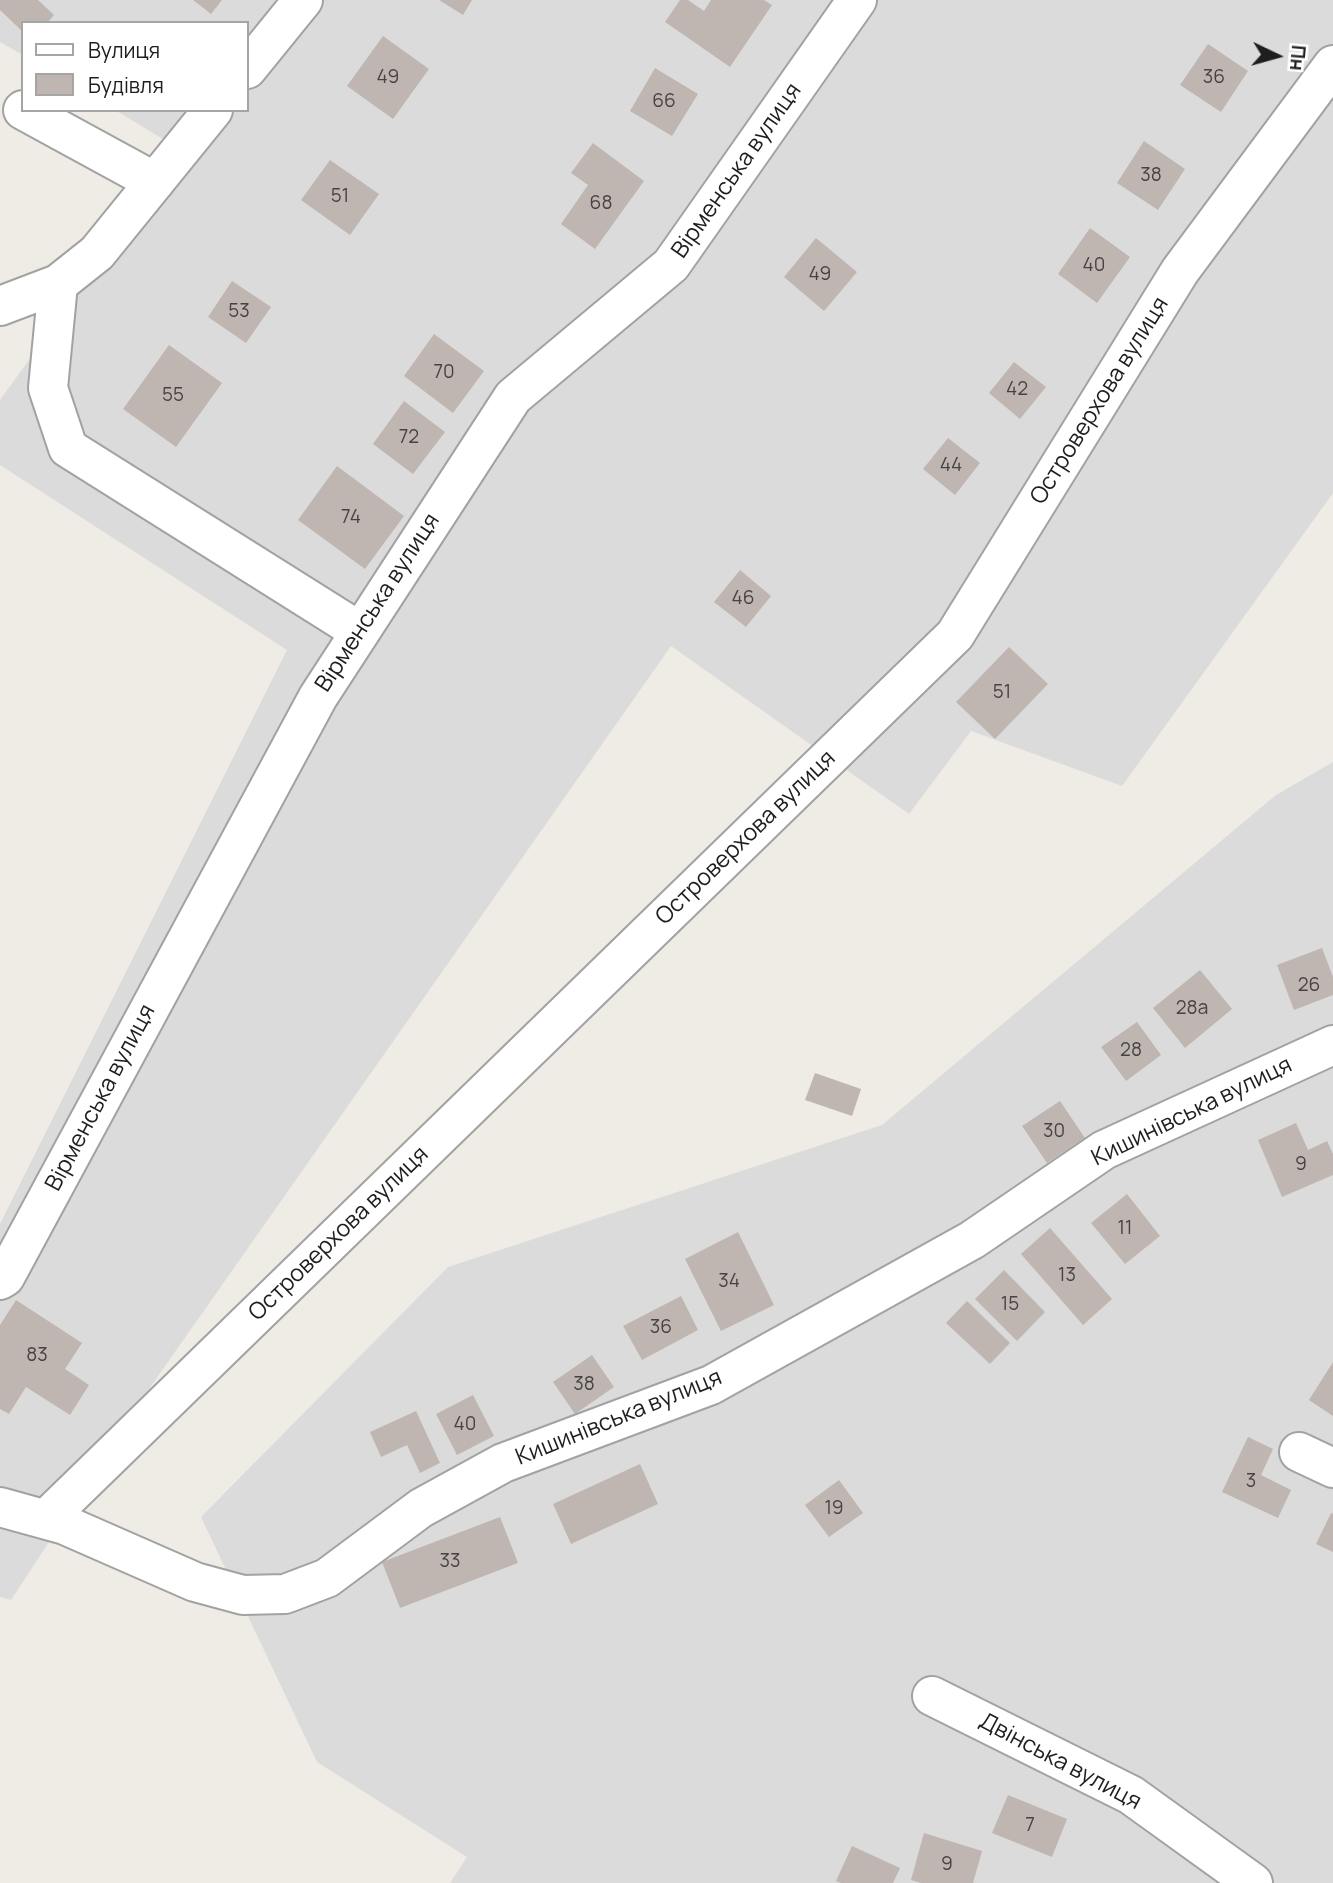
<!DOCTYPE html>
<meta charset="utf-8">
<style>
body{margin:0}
#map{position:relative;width:1333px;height:1883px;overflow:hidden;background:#efebe5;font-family:Manrope,sans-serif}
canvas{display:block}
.legend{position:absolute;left:21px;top:21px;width:228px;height:91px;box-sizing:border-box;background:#fff;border:2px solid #a5a5a5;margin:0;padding:9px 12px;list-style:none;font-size:21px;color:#1e1e1e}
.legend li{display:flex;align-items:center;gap:14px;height:35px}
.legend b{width:35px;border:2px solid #a5a5a5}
.north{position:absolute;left:1242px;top:21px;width:70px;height:70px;-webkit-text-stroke:5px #fff;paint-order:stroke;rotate:95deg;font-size:19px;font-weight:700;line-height:28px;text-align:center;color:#1e1e1e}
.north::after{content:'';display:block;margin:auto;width:24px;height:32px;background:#1e1e1e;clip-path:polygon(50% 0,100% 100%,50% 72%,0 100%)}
</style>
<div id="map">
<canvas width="1333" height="1883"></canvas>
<ul class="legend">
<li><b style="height:9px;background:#fff"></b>Вулиця</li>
<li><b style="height:19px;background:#bfb6b1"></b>Будівля</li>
</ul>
<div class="north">Пн</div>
</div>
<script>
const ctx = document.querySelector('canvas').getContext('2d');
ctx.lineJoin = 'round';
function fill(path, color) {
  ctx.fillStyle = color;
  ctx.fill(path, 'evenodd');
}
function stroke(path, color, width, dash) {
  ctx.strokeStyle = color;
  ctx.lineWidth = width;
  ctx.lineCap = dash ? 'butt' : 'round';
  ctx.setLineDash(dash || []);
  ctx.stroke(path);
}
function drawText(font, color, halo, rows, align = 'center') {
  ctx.font = font + ' Manrope,sans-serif';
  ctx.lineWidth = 7;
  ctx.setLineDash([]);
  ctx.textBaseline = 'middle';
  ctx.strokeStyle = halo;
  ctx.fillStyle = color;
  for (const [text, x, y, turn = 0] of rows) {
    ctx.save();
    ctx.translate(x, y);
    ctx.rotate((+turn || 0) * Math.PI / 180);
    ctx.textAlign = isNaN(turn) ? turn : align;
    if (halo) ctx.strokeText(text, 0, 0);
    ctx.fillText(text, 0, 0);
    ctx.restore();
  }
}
fill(new Path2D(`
 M0 0H1333V493L1122 786 971 731 909 814 671 646 151 1386 11 1600 0 1597V1224L287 650 0 465V400L181 150 115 110H247V23H23V55L0 42Z
 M1333 762V1883H450L467 1857 317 1762 201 1517 448 1267 882 1125 1276 795Z`), '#dcdbdb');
fill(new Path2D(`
 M0 0H38L54 15 47 23H23V32L0 10Z
 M193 0H222L211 14Z
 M439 0H472L463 15Z
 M680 0H688L704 11 711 0H764L772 5 730 67 665 22Z
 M383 36 429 69 393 119 347 86Z
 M1208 44 1248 71 1221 112 1180 85Z
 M655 68 698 94 672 136 630 111Z
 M1144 141 1185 169 1158 210 1117 183Z
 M593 143 644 181 595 249 561 224 588 185 571 173Z
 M330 160 379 194 350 235 301 200Z
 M1090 228 1130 257 1097 303 1058 274Z
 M816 238 857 272 824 311 784 277Z
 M232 281 271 307 246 343 208 317Z
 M434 334 484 371 453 413 404 376Z
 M169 345 222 383 176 447 123 409Z
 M1014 362 1046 387 1020 419 989 393Z
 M404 401 445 432 413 474 373 444Z
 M948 438 980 463 955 495 923 469Z
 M337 466 404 516 365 569 298 520Z
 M740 570 771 596 746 627 714 602Z
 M1009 647 1048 684 995 739 956 702Z
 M1322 948 1333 977V995L1294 1010 1277 965Z
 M1200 970 1232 1009 1185 1048 1153 1008Z
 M1137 1022 1161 1055 1126 1081 1101 1047Z
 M815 1073 861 1089 852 1116 805 1100Z
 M1060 1101 1085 1138 1047 1163 1022 1126Z
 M1296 1123 1308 1150 1327 1141 1333 1154V1175L1282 1197 1258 1140Z
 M1127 1194 1160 1236 1125 1264 1091 1223Z
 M1050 1228 1112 1299 1083 1325 1021 1254Z
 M738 1232 774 1305 721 1331 685 1259Z
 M1004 1270 1045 1312 1017 1341 975 1299Z
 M681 1296 698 1330 642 1360 623 1326Z
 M16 1300 82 1343 65 1369 89 1385 70 1415 26 1387 9 1414 0 1409V1325Z
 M967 1301 1010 1343 990 1364 946 1323Z
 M592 1355 614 1387 575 1414 553 1382Z
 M1333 1362V1416L1309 1400Z
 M473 1395 494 1436 457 1455 436 1414Z
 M416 1411 440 1463 420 1473 407 1445 381 1457 370 1432Z
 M1248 1437 1273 1449 1261 1475 1291 1490 1278 1518 1222 1492Z
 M640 1464 658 1504 571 1544 553 1504Z
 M839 1480 863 1513 829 1537 805 1505Z
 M1331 1513 1333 1514V1552L1316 1544Z
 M500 1517 518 1563 400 1608 382 1562Z
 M1008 1795 1067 1819 1052 1857 992 1833Z
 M924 1833 982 1851 973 1883H921L911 1880Z
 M852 1846 900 1868 893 1883H841L836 1881Z`), '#bfb6b1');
const minor = new Path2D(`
 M247 69 303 0
 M23 110 155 182
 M58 284 48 388 68 448 359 631
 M0 306 58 284 97 253 213 110
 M0 1280 5 1277 318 697 513 397 671 265 857 0
 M1299 1452 1333 1468
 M0 1507 65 1525 195 1582 243 1595 285 1594 327 1578 421 1508 503 1463 711 1385 972 1240 1104 1150 1333 1045
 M46 1519 955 635 1180 271 1333 65
 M932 1696 1131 1795 1253 1883`);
stroke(minor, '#a2a2a2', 42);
stroke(minor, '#fff', 38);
drawText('19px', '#464443', null, [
 ["49",388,78],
 ["36",1214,78],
 ["66",664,102],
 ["38",1151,176],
 ["51",340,197],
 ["68",601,204],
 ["40",1094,266],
 ["49",820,275],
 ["53",239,312],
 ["70",444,373],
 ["42",1017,390],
 ["55",173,396],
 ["72",409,438],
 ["44",951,466],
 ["74",351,518],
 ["46",743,599],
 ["51",1002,693],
 ["26",1309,986],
 ["28а",1192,1009],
 ["28",1131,1051],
 ["30",1054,1132],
 ["9",1301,1165],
 ["11",1125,1229],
 ["13",1067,1276],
 ["34",729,1282],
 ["15",1010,1305],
 ["36",661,1328],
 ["83",37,1356],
 ["38",584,1385],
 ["40",465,1425],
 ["3",1251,1482],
 ["19",834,1509],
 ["33",450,1562],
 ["7",1030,1826],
 ["9",947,1865]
]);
drawText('23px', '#1e1e1e', '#fff', [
 ["Вірменська вулиця",737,171,-55],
 ["Островерхова вулиця",1100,401,-58],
 ["Вірменська вулиця",378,603,-57],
 ["Островерхова вулиця",746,838,-44],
 ["Вірменська вулиця",101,1098,-62],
 ["Кишинівська вулиця",1192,1112,-26],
 ["Островерхова вулиця",339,1234,-44],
 ["Кишинівська вулиця",619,1418,-22],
 ["Двінська вулиця",1060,1762,28]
]);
</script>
